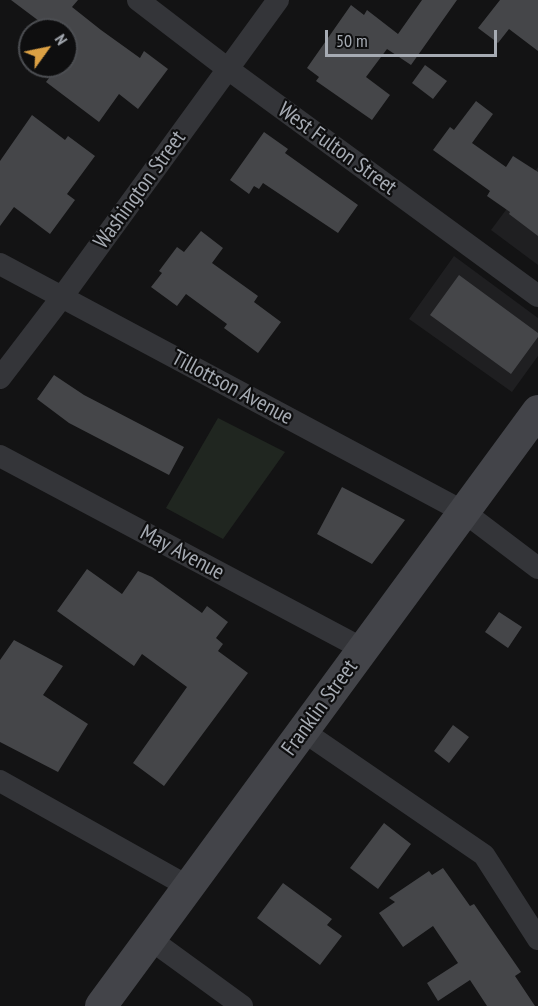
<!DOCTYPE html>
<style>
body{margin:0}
#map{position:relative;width:538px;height:1006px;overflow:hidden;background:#131314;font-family:"PT Sans Narrow",sans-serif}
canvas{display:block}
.north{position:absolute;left:18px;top:18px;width:60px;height:60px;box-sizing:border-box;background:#0e0e0f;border:2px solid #4b4d51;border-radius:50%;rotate:57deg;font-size:16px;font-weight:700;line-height:24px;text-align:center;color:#a6abb3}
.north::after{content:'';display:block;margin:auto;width:21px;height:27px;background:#dca144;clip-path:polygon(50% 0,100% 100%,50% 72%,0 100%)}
.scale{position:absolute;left:325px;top:30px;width:172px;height:27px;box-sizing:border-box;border:3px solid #a6abb3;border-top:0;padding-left:8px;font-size:18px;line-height:21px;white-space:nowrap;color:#a6abb3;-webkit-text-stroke:4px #0e0e0f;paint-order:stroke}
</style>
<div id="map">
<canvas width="538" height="1006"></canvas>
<div class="north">N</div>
<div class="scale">50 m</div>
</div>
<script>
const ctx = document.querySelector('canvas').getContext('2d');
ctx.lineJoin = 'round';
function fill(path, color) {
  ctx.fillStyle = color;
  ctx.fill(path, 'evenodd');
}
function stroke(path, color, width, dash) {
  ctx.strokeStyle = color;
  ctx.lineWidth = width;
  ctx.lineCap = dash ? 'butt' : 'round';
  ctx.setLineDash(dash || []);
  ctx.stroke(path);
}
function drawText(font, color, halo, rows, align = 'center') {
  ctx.font = font + ' "PT Sans Narrow",sans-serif';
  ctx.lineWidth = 4.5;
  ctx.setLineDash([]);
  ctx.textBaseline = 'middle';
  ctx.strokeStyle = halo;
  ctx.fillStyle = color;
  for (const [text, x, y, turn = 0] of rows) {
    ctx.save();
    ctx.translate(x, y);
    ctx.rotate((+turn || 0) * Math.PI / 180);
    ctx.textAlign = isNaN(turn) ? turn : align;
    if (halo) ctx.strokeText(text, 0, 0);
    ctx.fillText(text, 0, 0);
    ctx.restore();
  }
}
fill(new Path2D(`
 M538 167V265L491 230Z
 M454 256 538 318V356L512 392 409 319Z`), '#1f1f21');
fill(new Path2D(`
 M218 418 285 452 223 539 166 508Z`), '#202620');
fill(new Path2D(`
 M11 0H78L72 7 101 30 140 58 144 51 168 69 138 109 119 94 99 122 46 82 58 66H66L68 53 66 52V30H51Z
 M422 0H457L411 65 387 49 366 77 390 95 372 120 316 81 319 77 307 68 351 5 364 15 367 10 398 34Z
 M500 0H538V51L509 29 498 43 478 28Z
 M425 65 447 81 433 99 412 83Z
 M476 101 493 114 472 143 506 167 513 156 538 172V236L509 214 510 212 487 196 490 191 433 150 450 127 454 130Z
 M32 115 65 140 68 136 95 156 67 194 75 200 50 234 14 207 0 226V161Z
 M264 132 288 149 285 153 358 205 338 233 263 183 259 189 254 186 249 194 230 180Z
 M201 231 223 248 212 263 258 296 254 302 281 322 258 353 224 328 227 324 186 294 177 306 151 287 162 273 159 271 177 247 184 252Z
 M459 275 538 333V337L511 374 430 315Z
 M54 375 84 395 184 447 169 475 69 423 37 399Z
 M342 487 405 520 372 564 317 534Z
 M87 569 122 594 138 571 152 577 202 613 207 606 228 622 216 638 223 644 218 651 248 673 164 786 133 763 187 687 142 654 134 666 57 611Z
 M499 612 522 627 508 648 485 632Z
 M14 640 63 666 43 695 88 724 58 772 0 742V660Z
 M453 725 469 737 449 763 434 751Z
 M384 823 411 844 378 889 350 868Z
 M443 868 470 906 474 904 521 972 515 976 535 1006H487L470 980 438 1001 427 983 458 963 433 926 403 947 379 913 395 902 389 898 429 871 432 875Z
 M283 883 332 919 327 925 342 936 320 965 257 918Z`), '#454649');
stroke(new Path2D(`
 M138 0 228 69 538 296
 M0 264 464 512 538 568
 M0 378 62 297 278 0
 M0 456 363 649
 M303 731 484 855 538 939
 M0 781 189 887
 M150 939 242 1006`), '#343539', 22);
stroke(new Path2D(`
 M101 1006 538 411`), '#434449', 32);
drawText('22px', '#a6abb3', '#0e0e0f', [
 ["West Fulton Street",337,149,36],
 ["Washington Street",140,190,-54],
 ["Tillottson Avenue",232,388,28],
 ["May Avenue",182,553,28],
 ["Franklin Street",320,708,-54]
]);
</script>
